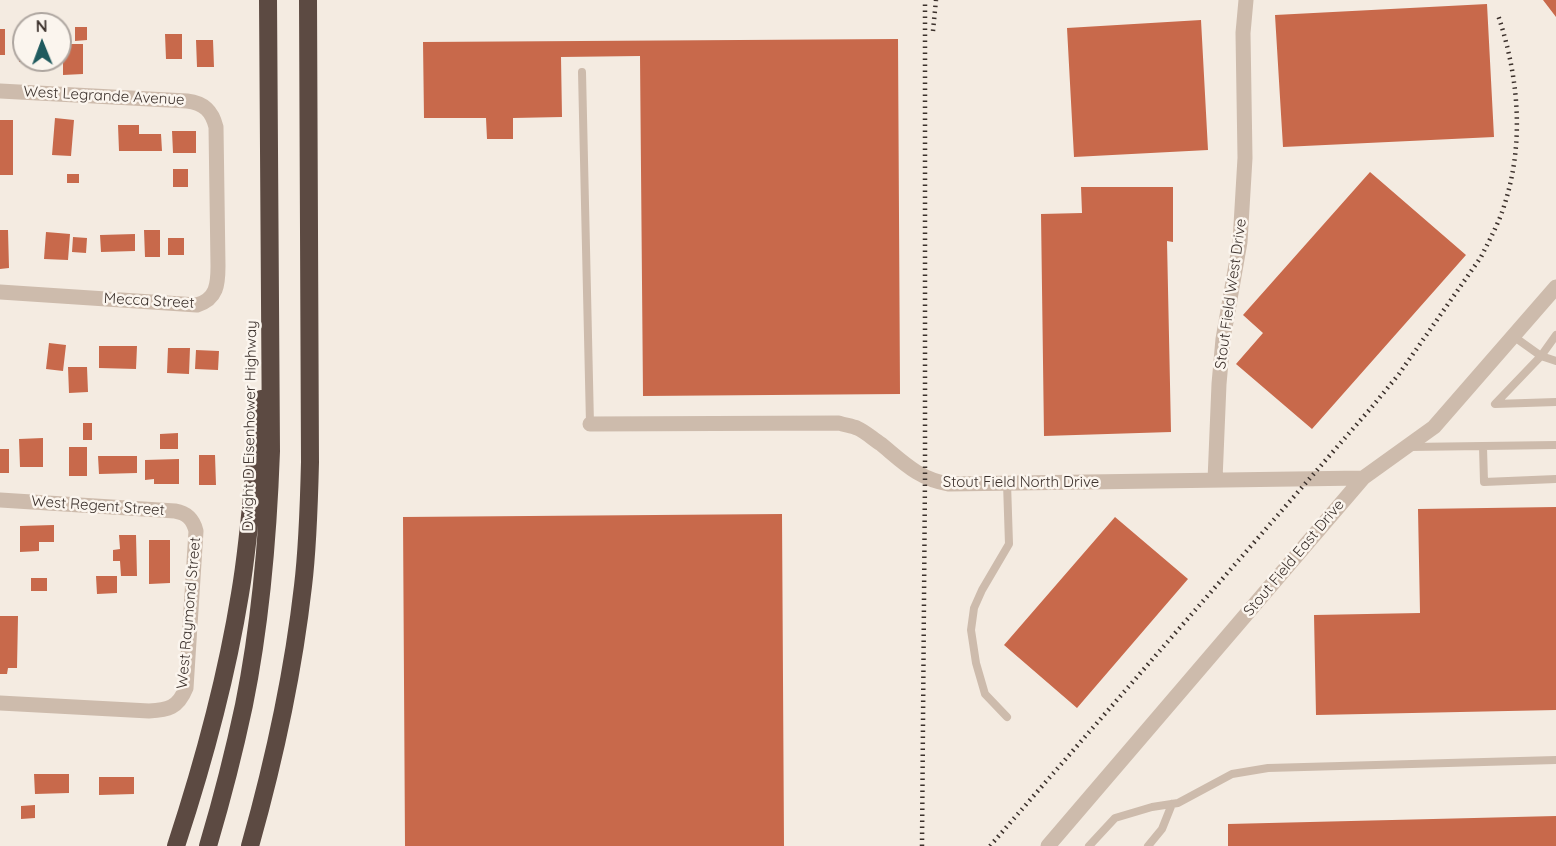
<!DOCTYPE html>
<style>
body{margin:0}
#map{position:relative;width:1556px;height:846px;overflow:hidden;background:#f4ebe1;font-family:Quicksand,sans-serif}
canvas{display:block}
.north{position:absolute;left:12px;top:12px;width:60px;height:60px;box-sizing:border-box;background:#fbf5ee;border:2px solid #aea6a0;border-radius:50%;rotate:359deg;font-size:16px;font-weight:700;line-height:24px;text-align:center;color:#3b302b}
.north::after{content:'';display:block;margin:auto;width:21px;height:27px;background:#1f5a5e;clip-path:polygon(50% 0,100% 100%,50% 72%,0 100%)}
</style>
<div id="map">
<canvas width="1556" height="846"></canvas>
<div class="north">N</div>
</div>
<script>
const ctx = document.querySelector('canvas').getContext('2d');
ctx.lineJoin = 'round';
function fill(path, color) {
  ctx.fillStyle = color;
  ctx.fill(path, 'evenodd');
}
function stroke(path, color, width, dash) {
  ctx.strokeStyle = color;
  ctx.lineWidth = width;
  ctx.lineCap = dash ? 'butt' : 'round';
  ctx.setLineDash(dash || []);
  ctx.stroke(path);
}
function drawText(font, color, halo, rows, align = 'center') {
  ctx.font = font + ' Quicksand,sans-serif';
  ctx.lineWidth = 5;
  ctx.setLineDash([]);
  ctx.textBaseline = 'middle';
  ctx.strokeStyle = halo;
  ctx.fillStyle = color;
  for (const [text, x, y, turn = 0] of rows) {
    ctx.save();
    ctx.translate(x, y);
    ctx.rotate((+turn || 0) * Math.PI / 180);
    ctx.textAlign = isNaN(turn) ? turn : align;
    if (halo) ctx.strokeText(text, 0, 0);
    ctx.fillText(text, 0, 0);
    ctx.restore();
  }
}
fill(new Path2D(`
 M1543 0H1556V17Z
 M1487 4 1494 137 1283 147 1275 15Z
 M1201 20 1208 150 1074 157 1067 28Z
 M75 27H87V40L75 41Z
 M0 29H5V55H0Z
 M165 34H182V59H166Z
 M19 36H24V60H34V62H19Z
 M898 39 900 394 643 396 640 56 561 57 562 117 513 118V139H487L486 118H424L423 42Z
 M196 40H213L214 67H197Z
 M63 44H83V74L63 75Z
 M55 118 74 120 71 156 52 155Z
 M0 120H13V175H0Z
 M118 125H139V134H161L162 151H119Z
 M172 131H196V153H173Z
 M173 169H188V187H173Z
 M1370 172 1466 255 1312 429 1236 364 1263 333 1243 315Z
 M67 174H79V183H67Z
 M1081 187H1173V242L1167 241 1171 432 1044 436 1041 214 1082 213Z
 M0 230H8L9 268 0 269Z
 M144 230H160V257H145Z
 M46 232 70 234 68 260 44 259Z
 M135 234V251L101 252 100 235Z
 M73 237 87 238 86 253 72 252Z
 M168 238H184V255H168Z
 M49 343 66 345 63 371 46 369Z
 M99 346H137L136 369 99 368Z
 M168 348H190L189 374 167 373Z
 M196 350 219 351 218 370 195 369Z
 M68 367H87L88 392 69 393Z
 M83 423H92V440H83Z
 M178 433V449H160V434Z
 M43 438V467H20L19 439Z
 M69 447H87V476H69Z
 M0 449H9V473H0Z
 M199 455H215L216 485H199Z
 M98 456H137V473L99 474Z
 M179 459V484H154V479L145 480V460Z
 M1556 507V710L1316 715 1314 615 1420 613 1418 509Z
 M782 514 784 846H405L403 517Z
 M1115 517 1188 579 1077 708 1004 645Z
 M54 525V542H39V551L20 552V526Z
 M119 535H136L137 576H121L120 561H113V550L120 549Z
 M149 540H170V583L149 584Z
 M96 576H117V593L97 594Z
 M31 578H47V591H31Z
 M0 616H18L17 668H8L7 674H0Z
 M34 774H69V793L35 794Z
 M99 777H134V794L99 795Z
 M35 805V818L21 819V806Z
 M1556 816V846H1228V824Z`), '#c8694b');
stroke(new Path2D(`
 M582 72 590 424
 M1556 335 1541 356 1495 404 1556 402
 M1513 336 1541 356 1556 361
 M1409 447 1556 445
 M1483 447 1484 482 1556 479
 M1007 483 1009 544 982 590 974 608 971 630 976 663 985 694 1007 717
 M1089 846 1115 818 1152 807 1178 803 1232 774 1268 768 1556 760
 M1148 846 1162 829 1172 804`), '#cdbbac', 8);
stroke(new Path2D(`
 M0 91 187 101C204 103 212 111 216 127L218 266C218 284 217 299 197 305L0 292
 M590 424 839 423C845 425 852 426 857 428 866 432 873 439 881 444 904 463 919 479 949 484L1363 478
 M1215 480 1219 384 1223 339 1240 242 1245 158 1243 33 1246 0
 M0 500 175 511C187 513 193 519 196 531L186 688C178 708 168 710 149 711L0 703
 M1048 846 1363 478 1434 427 1556 287`), '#cdbbac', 15);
stroke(new Path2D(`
 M176 846C203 764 226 680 240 594 251 530 254 464 261 399
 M208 846C222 799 234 752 244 705 261 621 268 536 271 451L268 0
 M250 846C274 761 293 674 303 586 308 545 309 504 310 462L308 0`), '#5c4a42', 18);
stroke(new Path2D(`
 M933 31 936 0
 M922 846 925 477V0
 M990 846 1371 408 1399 374 1481 257C1488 243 1495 230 1501 215 1525 149 1520 81 1498 15`), '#3b302b', 4.5, [1.5, 4.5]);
drawText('15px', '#3b302b', '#fbf5ee', [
 ["West Legrande Avenue",104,96,3],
 ["Stout Field West Drive",1231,294,-82],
 ["Mecca Street",149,301,3],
 ["Dwight D Eisenhower Highway",250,426,-89],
 ["Stout Field North Drive",1021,482],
 ["West Regent Street",98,506,4],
 ["Stout Field East Drive",1294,558,-50],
 ["West Raymond Street",189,613,-85]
]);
</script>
